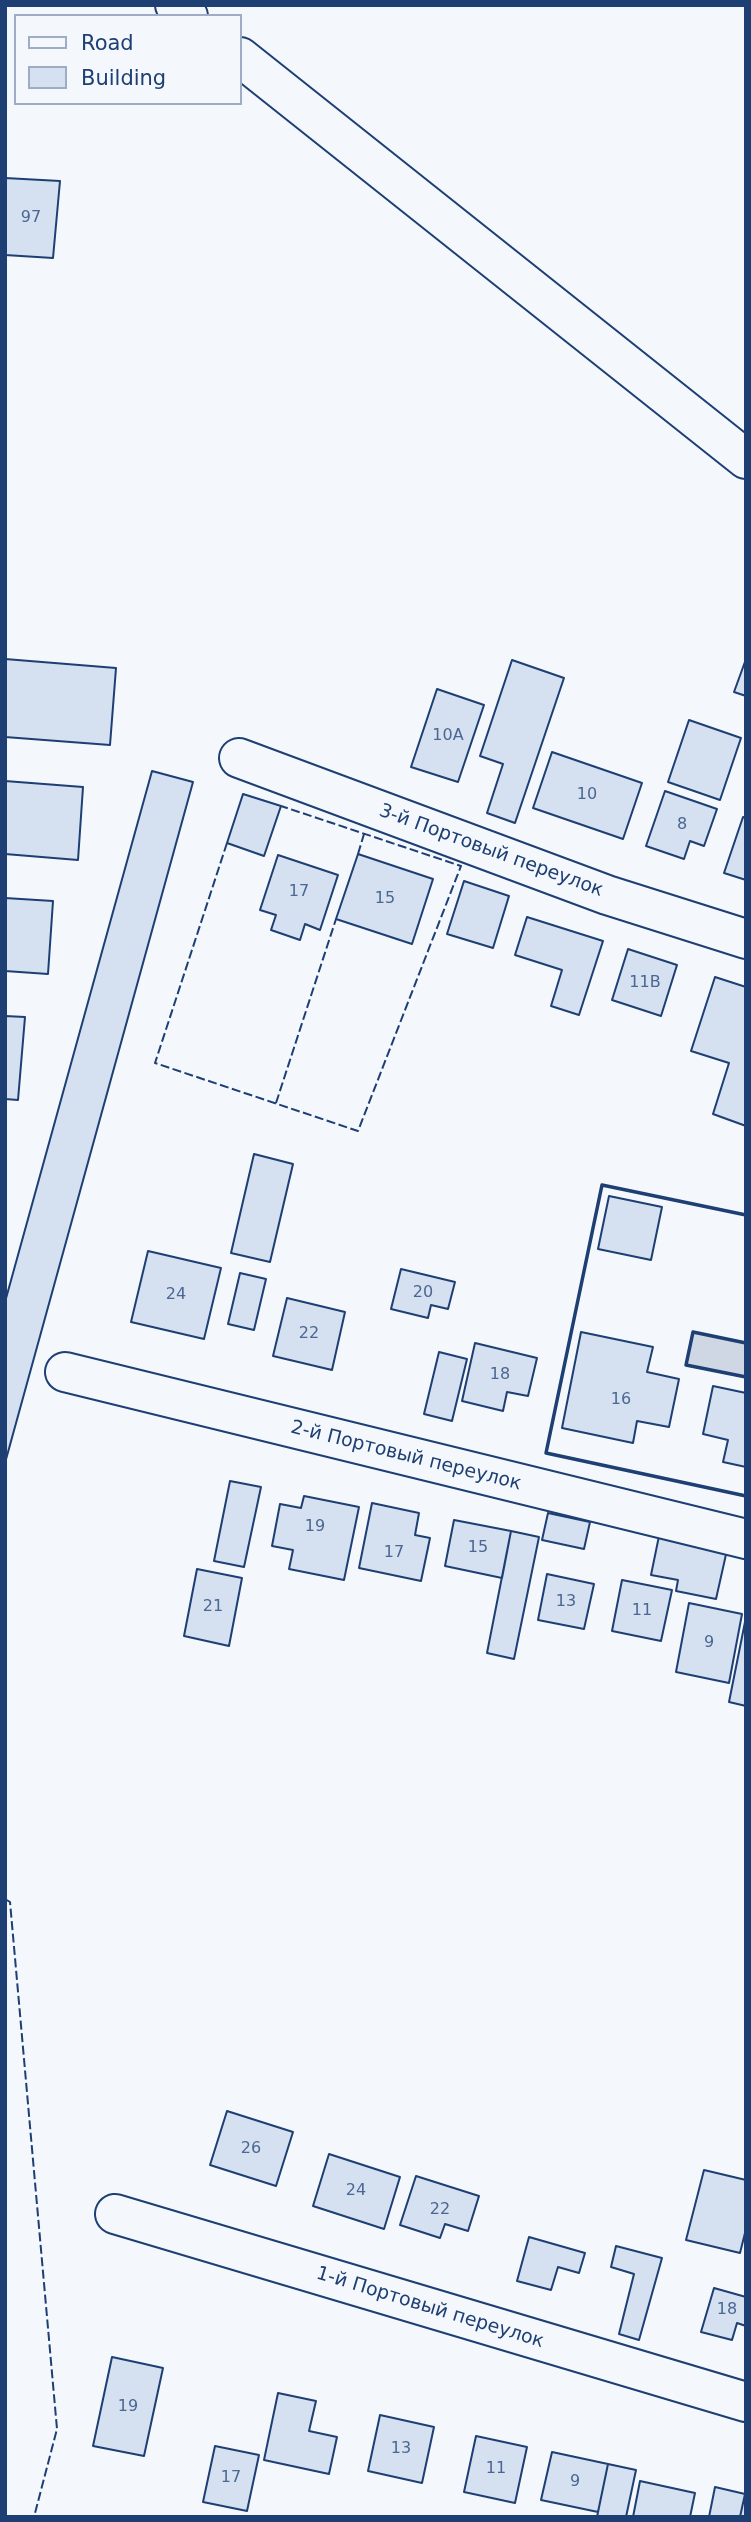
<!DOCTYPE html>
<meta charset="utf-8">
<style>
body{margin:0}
#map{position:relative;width:751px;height:2522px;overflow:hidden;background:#f4f7fb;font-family:"DejaVu Sans",sans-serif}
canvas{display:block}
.frame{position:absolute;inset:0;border:7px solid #1d3f73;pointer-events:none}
.legend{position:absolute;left:14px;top:14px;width:228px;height:91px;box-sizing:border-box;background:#f4f7fb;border:2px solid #9eadc5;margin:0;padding:9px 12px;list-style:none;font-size:21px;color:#1d3f73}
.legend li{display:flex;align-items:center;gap:14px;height:35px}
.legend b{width:35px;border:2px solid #9eadc5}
</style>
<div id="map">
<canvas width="751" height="2522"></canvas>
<div class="frame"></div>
<ul class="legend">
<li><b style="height:9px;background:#f4f7fb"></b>Road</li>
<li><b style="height:19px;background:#d5e0f0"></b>Building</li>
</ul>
</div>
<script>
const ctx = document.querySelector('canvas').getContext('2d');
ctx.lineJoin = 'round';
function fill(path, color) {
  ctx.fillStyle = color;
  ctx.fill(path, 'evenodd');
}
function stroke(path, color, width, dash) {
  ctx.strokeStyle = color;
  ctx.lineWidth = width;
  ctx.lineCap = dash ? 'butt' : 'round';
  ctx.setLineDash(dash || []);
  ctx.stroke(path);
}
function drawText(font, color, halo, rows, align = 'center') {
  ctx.font = font + ' "DejaVu Sans",sans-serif';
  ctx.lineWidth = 5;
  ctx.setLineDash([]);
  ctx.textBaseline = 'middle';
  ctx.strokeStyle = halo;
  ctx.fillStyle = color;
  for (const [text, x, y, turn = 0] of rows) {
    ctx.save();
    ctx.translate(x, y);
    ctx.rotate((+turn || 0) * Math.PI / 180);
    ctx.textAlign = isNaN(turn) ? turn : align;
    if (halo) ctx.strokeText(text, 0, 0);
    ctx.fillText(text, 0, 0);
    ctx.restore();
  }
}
const water = new Path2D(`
 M693 1332 746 1343V1377L686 1365Z`);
fill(water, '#cfd7e4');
stroke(water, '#687fa3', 2);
const building = new Path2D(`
 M5 178 60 181 53 258 5 255Z
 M5 659 116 668 110 745 5 737Z
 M746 659V696L734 692Z
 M512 660 564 678 515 823 487 813 503 764 480 756Z
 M437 689 484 705 458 782 411 767Z
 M689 720 741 738 720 800 668 782Z
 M552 752 642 783 623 839 533 808Z
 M152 771 193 782 5 1463V1302Z
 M5 781 83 787 78 860 5 854Z
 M665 791 717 809 704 846 690 841 684 859 646 846Z
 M243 794 281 806 264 856 227 843Z
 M743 817 746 818V880L724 873Z
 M358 854 433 879 412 944 336 919Z
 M278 855 338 875 320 930 305 924 300 940 271 930 276 915 260 910Z
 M464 881 509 896 493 948 447 934Z
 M5 898 53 901 48 974 5 971Z
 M527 917 603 941 579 1015 551 1006 562 970 515 955Z
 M628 949 677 965 661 1016 612 1000Z
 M715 977 746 987V1126L713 1114 729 1063 691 1051Z
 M5 1016 25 1017 18 1100 5 1099Z
 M254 1154 293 1164 270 1262 231 1253Z
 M609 1196 662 1207 651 1260 598 1249Z
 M148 1251 221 1268 204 1339 131 1322Z
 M401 1269 455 1282 448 1309 431 1305 428 1318 391 1309Z
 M240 1273 266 1279 254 1330 228 1324Z
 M287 1298 345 1312 332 1370 273 1356Z
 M581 1332 653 1347 647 1372 679 1379 669 1427 637 1421 633 1443 562 1428Z
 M475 1343 537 1358 528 1396 507 1392 503 1411 462 1401Z
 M439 1352 467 1359 452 1421 424 1414Z
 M713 1386 746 1393V1467L723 1462 728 1440 703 1434Z
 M230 1481 261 1487 244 1567 214 1561Z
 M304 1496 359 1507 344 1580 289 1569 293 1550 272 1546 280 1504 301 1508Z
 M372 1503 419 1513 415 1535 430 1538 421 1581 359 1568Z
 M548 1513 590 1522 584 1549 542 1540Z
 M454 1520 511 1531 502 1578 445 1566Z
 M511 1531 539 1537 514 1659 487 1653Z
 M659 1536 727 1550 716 1599 676 1591 678 1580 651 1575Z
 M197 1569 242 1578 229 1646 184 1636Z
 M547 1574 594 1584 584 1629 538 1620Z
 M622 1580 672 1590 661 1641 612 1631Z
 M689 1603 742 1614 729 1683 676 1672Z
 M746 1617V1706L729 1702Z
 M227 2111 293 2132 276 2186 210 2165Z
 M329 2154 400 2177 384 2229 313 2206Z
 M704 2170 746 2180V2229L740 2253 686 2240Z
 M416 2176 479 2196 468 2231 445 2224 440 2238 400 2225Z
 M529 2237 585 2253 579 2273 558 2267 551 2290 517 2281Z
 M616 2246 662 2258 639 2340 619 2334 634 2274 611 2267Z
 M714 2288 746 2297V2326L737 2323 732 2340 701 2332Z
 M112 2357 163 2368 144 2456 93 2446Z
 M278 2393 316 2401 309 2431 337 2437 329 2474 264 2460Z
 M380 2415 434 2427 422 2483 368 2471Z
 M476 2436 527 2447 515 2503 464 2492Z
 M215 2446 259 2455 247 2511 203 2502Z
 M552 2452 608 2464 598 2512 541 2500Z
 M608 2464 636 2470 626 2517H597Z
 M640 2481 695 2493 690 2517H633Z
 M715 2487 745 2494 740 2517H709Z
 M743 2503H746V2517H740Z`);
fill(building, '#d5e0f0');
stroke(building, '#1d3f73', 2);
const minor = new Path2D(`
 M175 5 188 16
 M240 57 746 459
 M239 758 607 895 746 939
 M65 1372 746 1539
 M115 2214 746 2402`);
stroke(minor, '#1d3f73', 42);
stroke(minor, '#f4f7fb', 38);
stroke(new Path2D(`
 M227 843 155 1063 358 1131 461 866 281 806
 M358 854 364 834
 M276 1103 336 919
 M5 1899 10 1902 57 2429 34 2517`), '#1d3f73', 2, [9, 3.5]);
stroke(new Path2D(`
 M746 1215 602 1185 546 1453 746 1496
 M746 1343 693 1332 686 1365 746 1377`), '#1d3f73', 3.5);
drawText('16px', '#4b6792', null, [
 ["97",31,218],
 ["10А",448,736],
 ["10",587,795],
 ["8",682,825],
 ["17",299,892],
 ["15",385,899],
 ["11В",645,983],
 ["20",423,1293],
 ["24",176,1295],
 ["22",309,1334],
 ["18",500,1375],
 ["16",621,1400],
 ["19",315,1527],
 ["15",478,1548],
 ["17",394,1553],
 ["13",566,1602],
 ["21",213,1607],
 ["11",642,1611],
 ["9",709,1643],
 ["26",251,2149],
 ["24",356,2191],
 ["22",440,2210],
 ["18",727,2310],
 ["19",128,2407],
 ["13",401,2449],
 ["11",496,2469],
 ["17",231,2478],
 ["9",575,2482]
]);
drawText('19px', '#1d3f73', '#f4f7fb', [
 ["3-й Портовый переулок",491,851,20],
 ["2-й Портовый переулок",406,1456,14],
 ["1-й Портовый переулок",430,2308,17]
]);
</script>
